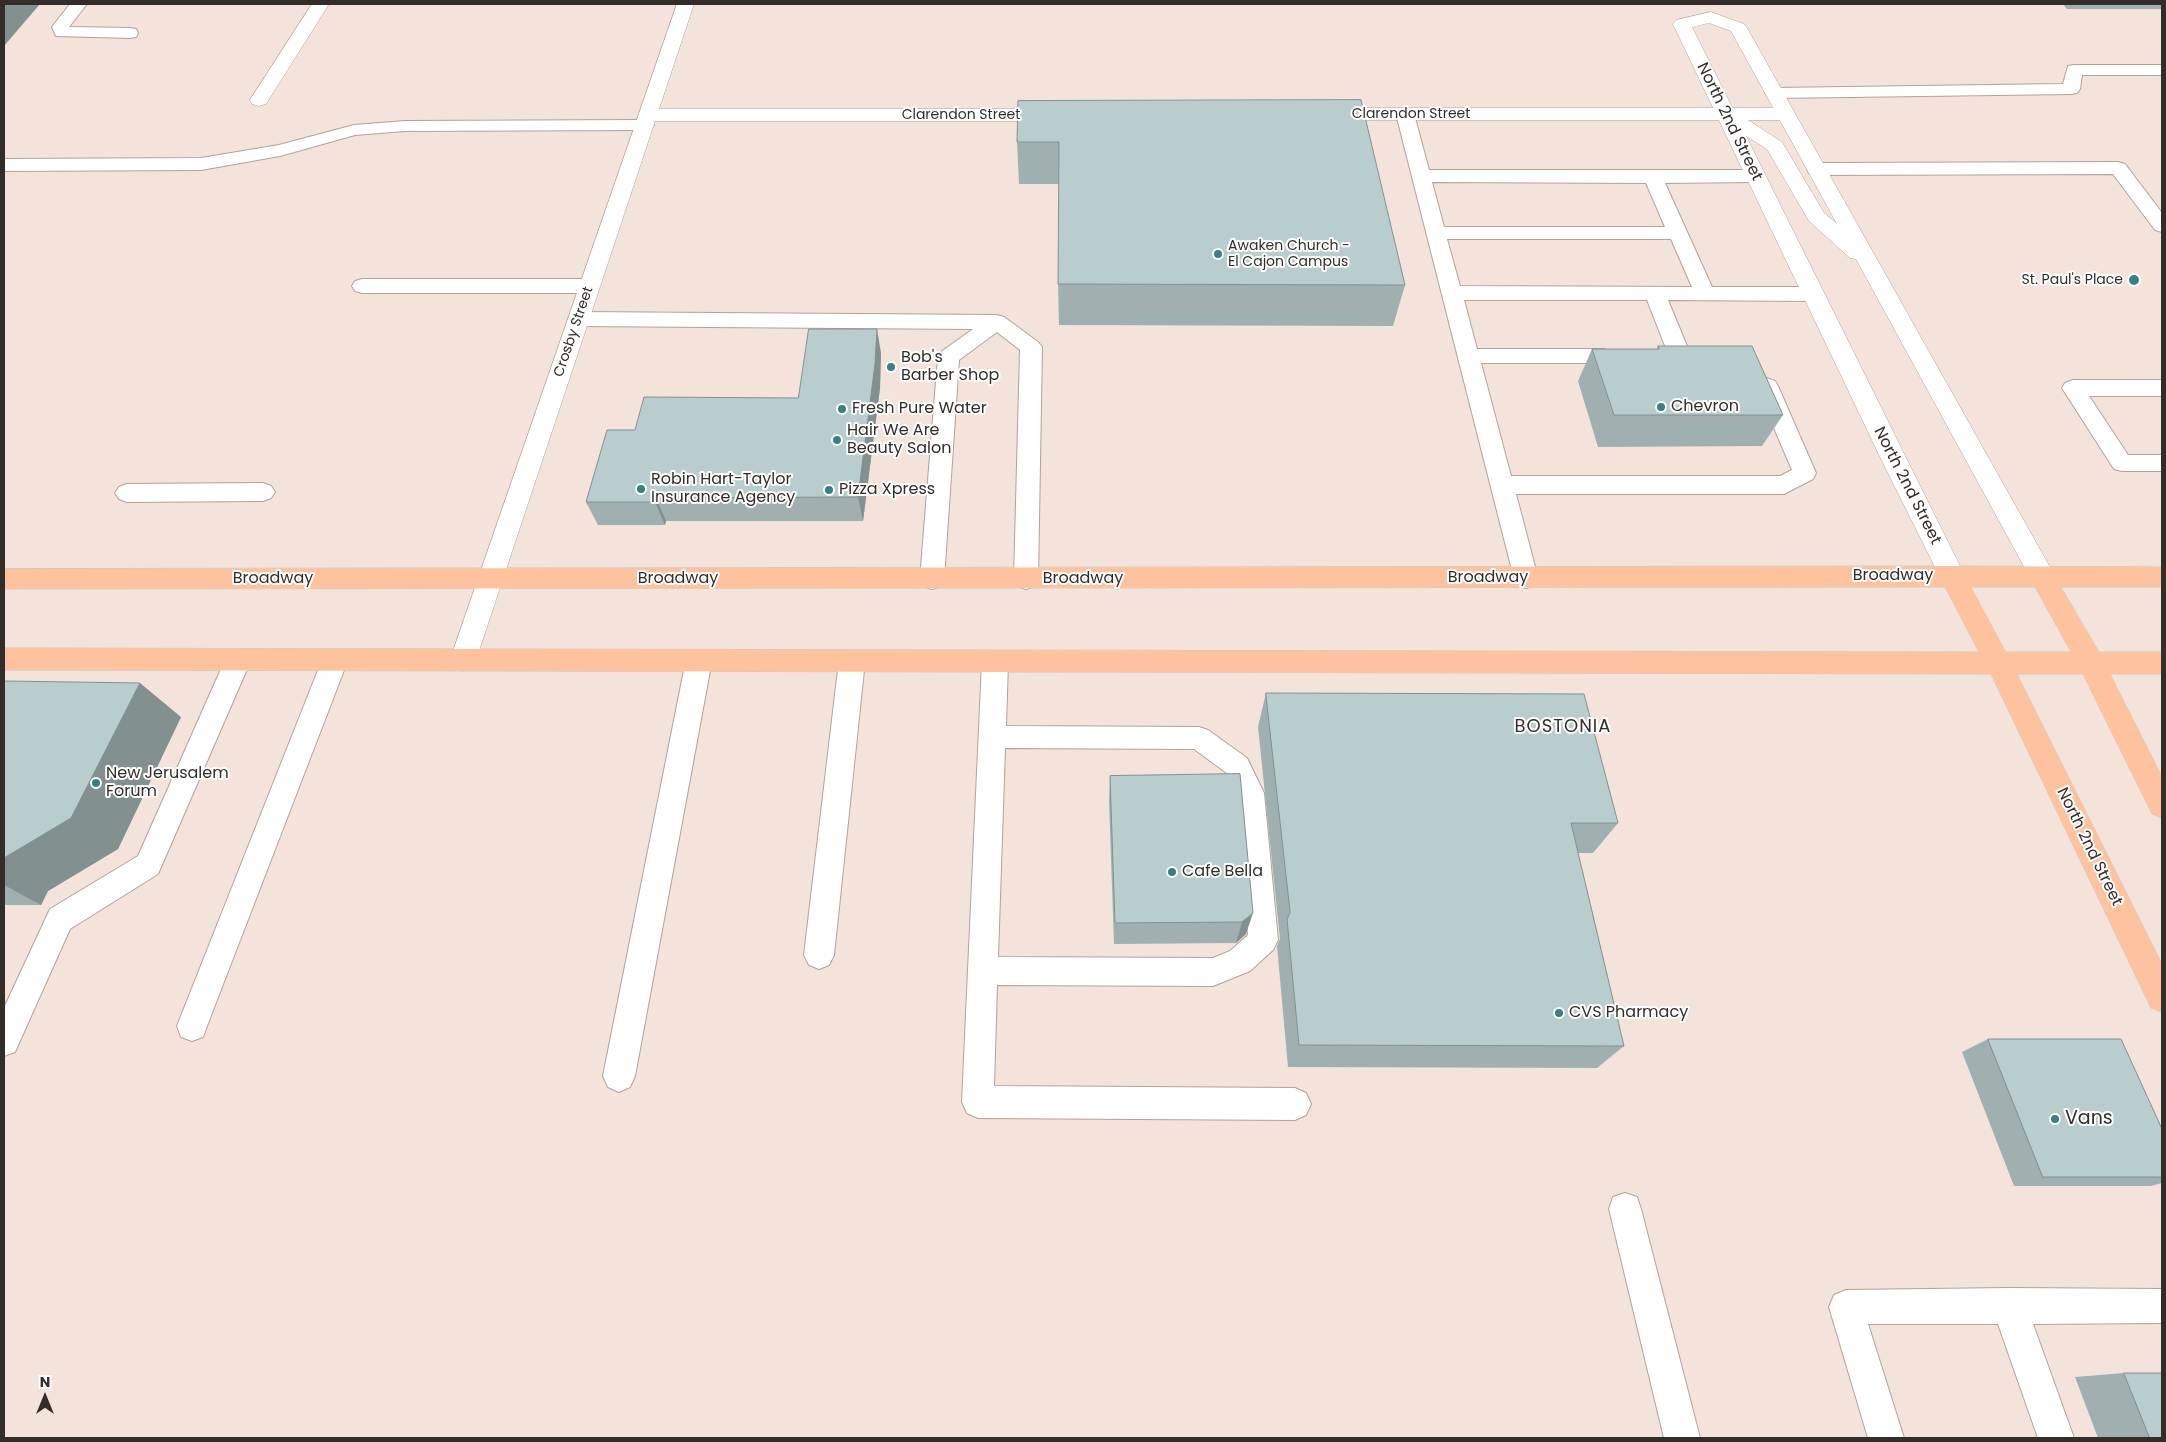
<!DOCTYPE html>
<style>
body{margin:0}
#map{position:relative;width:2166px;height:1442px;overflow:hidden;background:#f3e3db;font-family:Poppins,sans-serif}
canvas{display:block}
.frame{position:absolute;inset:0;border:5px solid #332d2a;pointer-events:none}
.north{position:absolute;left:20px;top:1372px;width:50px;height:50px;-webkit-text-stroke:4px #fff;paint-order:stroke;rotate:0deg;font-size:14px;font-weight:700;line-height:20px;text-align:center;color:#332d2a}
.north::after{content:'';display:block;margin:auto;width:18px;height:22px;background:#332d2a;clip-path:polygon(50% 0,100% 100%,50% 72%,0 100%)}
</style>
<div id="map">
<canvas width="2166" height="1442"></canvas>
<div class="frame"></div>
<div class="north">N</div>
</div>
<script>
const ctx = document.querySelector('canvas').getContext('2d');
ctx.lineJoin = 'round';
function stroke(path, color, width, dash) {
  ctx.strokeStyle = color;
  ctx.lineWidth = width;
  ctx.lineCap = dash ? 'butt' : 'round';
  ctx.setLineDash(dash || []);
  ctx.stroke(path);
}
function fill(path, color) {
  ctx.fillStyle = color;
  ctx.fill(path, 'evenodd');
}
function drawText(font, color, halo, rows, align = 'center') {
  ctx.font = font + ' Poppins,sans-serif';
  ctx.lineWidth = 4;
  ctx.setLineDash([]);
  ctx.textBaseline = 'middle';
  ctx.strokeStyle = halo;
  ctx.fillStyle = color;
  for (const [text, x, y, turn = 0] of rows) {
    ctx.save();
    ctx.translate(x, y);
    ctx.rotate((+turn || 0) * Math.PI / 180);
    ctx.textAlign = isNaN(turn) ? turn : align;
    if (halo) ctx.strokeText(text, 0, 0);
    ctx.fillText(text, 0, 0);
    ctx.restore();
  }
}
const lane = new Path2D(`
 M70 4H87L69 27 130 28 136 29 138 33 136 37 130 38 56 36 52 27Z
 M2074 65H2162V75H2082L2080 89 2077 93 2071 94 1774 98 1768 97 1765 93 1768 89 1774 88 2063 84 2068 66Z
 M1405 109 1411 110 1414 114 1429 170H1756L1763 172 1765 176 1763 180 1756 182 1665 183 1712 287H1813L1820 289 1823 294 1820 299 1813 301 1668 300 1691 356 1688 361 1680 363 1672 361 1669 356 1647 300H1464L1477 349H1603L1611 351 1614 356 1611 361 1603 363H1481L1511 476H1780L1792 470 1756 386 1759 381 1767 378 1775 381 1778 386 1816 473 1813 479 1784 494H1516L1538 578 1535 585 1526 588 1517 585 1514 578 1396 114 1399 110ZM1432 182 1646 183 1665 227H1444ZM1447 239H1671L1692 287 1460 286Z
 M645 120 651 121 654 125 651 129 645 130 405 131 355 135 280 156 201 170 4 171V159L201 158 279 145 354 125 405 121Z
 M2118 162 2125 164 2162 213V232L2155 230 2113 174 1816 175 1809 173 1807 169 1809 165 1816 163Z
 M362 279H589L596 281 599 286 596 291 589 293H362L355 291 352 286 355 281Z
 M578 312 997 315 1004 317 1038 342 1042 347 1038 579 1035 586 1026 589 1017 586 1014 579 1020 350 997 332 959 360 944 579 941 586 932 589 923 586 920 579 938 357 941 352 973 329 578 326 571 324 568 319 571 314Z
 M2073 380H2162V396H2089L2128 455H2162V471H2122L2114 469 2062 388 2065 383Z
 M263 483 271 486 275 492 271 498 263 501 127 502 119 499 115 493 119 487 127 484Z
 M238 650 247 653 251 660 158 874 70 929 15 1052 4 1056V1008L50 909 138 856 225 660 229 653Z
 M335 650 344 653 348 660 207 1026 203 1037 192 1041 181 1037 177 1026 322 660 326 653Z
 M699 650 708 653 712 660 635 1076 630 1087 619 1092 608 1087 603 1076 686 660 690 653Z
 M852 651 861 654 865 661 834 955 829 965 819 969 809 965 804 955 839 661 843 654Z
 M995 652 1004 655 1008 662 1006 726 1199 727 1208 730 1247 758 1264 793 1278 940 1273 950 1250 971 1213 986 997 985 994 1086 1295 1088 1306 1093 1311 1104 1306 1115 1295 1120 978 1118 967 1113 962 1102 982 662 986 655ZM1005 748 1194 749 1228 774 1236 793 1248 935 1230 951 1213 958 998 957Z
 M1625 1193 1637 1197 1641 1209 1700 1438H1664L1609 1209 1613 1197Z
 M2009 1288 2162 1289V1323L2033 1324 2074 1438H2038L1998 1324H1868L1904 1438H1868L1829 1307 1834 1295 1846 1290Z`);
const street = new Path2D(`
 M312 4H329L266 104 259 106 252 104 250 100Z
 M677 4H694L659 109H1056L1063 111 1065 115 1063 119 1056 121H655L476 660 472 668 463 671 454 668 450 660Z
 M1326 108H1784L1791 110 1793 114 1791 118 1784 120H1326L1319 118 1317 114 1319 110Z`);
const secondary = new Path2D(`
 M1711 12 1744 24 1747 28 2051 569 2055 576 2051 583 2042 586 2033 583 1856 259 1850 258 1809 221 1767 149 1746 136 1965 576 1961 583 1952 586 1943 583 1882 461 1673 24 1676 20ZM1709 23 1731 31 1837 224 1824 213 1782 142 1734 111 1692 27Z`);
const primary = new Path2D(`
 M1952 566 2162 567V587H2061L2099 652H2162V674H2110L2162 777V818L2152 814 2083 674H2017L2162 964V1012L2151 1008 1991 674 4 670V648L1979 652 1945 587 4 589V569ZM1971 587H2035L2071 652H2006Z`);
stroke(lane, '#b1a29a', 2);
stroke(street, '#b1a29a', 1);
stroke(secondary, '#b1a29a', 1);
stroke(primary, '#cac8c8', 1);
fill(lane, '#fff');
fill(street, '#fff');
fill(secondary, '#fff');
fill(primary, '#fec39e');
fill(new Path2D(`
 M2063 4H2162V9H2067Z
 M1018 101 1405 285 1393 326 1059 325 1058 284 1059 184H1019L1017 142Z
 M1658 346 1783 415 1762 446 1598 447 1578 381 1592 349H1657Z
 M881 353 880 388 863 521H666L665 525H598L586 502 635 430 798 398Z
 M4 681 181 717 118 849 48 891 41 905H4Z
 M1266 693 1618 823 1593 853H1578L1624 1046 1597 1068 1288 1067 1277 946 1280 939 1258 727Z
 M1240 774 1246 934 1236 943 1114 944 1109 801 1110 776Z
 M1988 1039 2162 1129V1183L2151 1186H2014L1962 1052Z
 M2124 1373 2162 1438H2098L2075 1377Z`), '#a0b0b1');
fill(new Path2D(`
 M4 4H40L4 46Z
 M877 329 881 353 880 388 863 521 858 497Z
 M656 498 666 521 665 525 655 502Z
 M140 683 181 717 118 849 48 891 41 905 4 885V858Z
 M1253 913 1246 934 1236 943 1242 922Z`), '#829090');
const building = new Path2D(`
 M1361 100 1405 285 1058 284 1059 142H1017L1018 101Z
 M809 329H877L875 364 858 497 656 498 655 502H586L607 430H635L644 397 798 398Z
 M1658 346H1752L1783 415H1614L1592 349H1659Z
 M4 681 140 683 71 818 4 858Z
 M1266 693 1584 694 1618 823H1571L1624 1046 1299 1045 1287 919 1290 913Z
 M1240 774 1253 913 1242 922 1115 923 1110 776Z
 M1988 1039H2121L2162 1129V1177H2043Z
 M2124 1373H2162V1438H2150Z`);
fill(building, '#bacdce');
stroke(building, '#829090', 1);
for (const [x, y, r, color] of [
 [1218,254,5,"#378083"],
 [2134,280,6,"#378083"],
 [891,367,5,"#378083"],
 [1661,407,5,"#378083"],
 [842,409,5,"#378083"],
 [837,440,5,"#378083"],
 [641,489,5,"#378083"],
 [829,490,5,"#378083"],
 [96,783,5,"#378083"],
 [1172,872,5,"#378083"],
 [1559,1013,5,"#378083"],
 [2055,1119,5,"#378083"]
]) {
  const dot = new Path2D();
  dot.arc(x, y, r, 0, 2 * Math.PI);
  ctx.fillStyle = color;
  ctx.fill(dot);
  stroke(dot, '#fff', 2);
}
drawText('14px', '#332d2a', '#fff', [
 ["Clarendon Street",1411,114],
 ["Clarendon Street",961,115],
 ["Crosby Street",574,332,-71]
]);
drawText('14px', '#332d2a', '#fff', [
 ["Awaken Church -",1228,246],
 ["El Cajon Campus",1228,262],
 ["St. Paul's Place",2123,280,"right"]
], 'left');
drawText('16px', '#332d2a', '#fff', [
 ["North 2nd Street",1729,122,64],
 ["North 2nd Street",1907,486,63],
 ["Broadway",1893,576],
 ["Broadway",1488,578],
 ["Broadway",273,579],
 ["Broadway",678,579],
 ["Broadway",1083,579],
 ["North 2nd Street",2089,847,64]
]);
drawText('16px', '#332d2a', '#fff', [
 ["Bob's",901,358],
 ["Barber Shop",901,376],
 ["Chevron",1671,407],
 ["Fresh Pure Water",852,409],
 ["Hair We Are",847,431],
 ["Beauty Salon",847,449],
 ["Robin Hart-Taylor",651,480],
 ["Insurance Agency",651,498],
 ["Pizza Xpress",839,490],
 ["New Jerusalem",106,774],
 ["Forum",106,792],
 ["Cafe Bella",1182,872],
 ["CVS Pharmacy",1569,1013]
], 'left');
ctx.letterSpacing = '1px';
drawText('18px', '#332d2a', '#fff', [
 ["BOSTONIA",1563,727]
]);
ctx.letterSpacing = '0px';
drawText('19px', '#332d2a', '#fff', [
 ["Vans",2065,1119]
], 'left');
</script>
